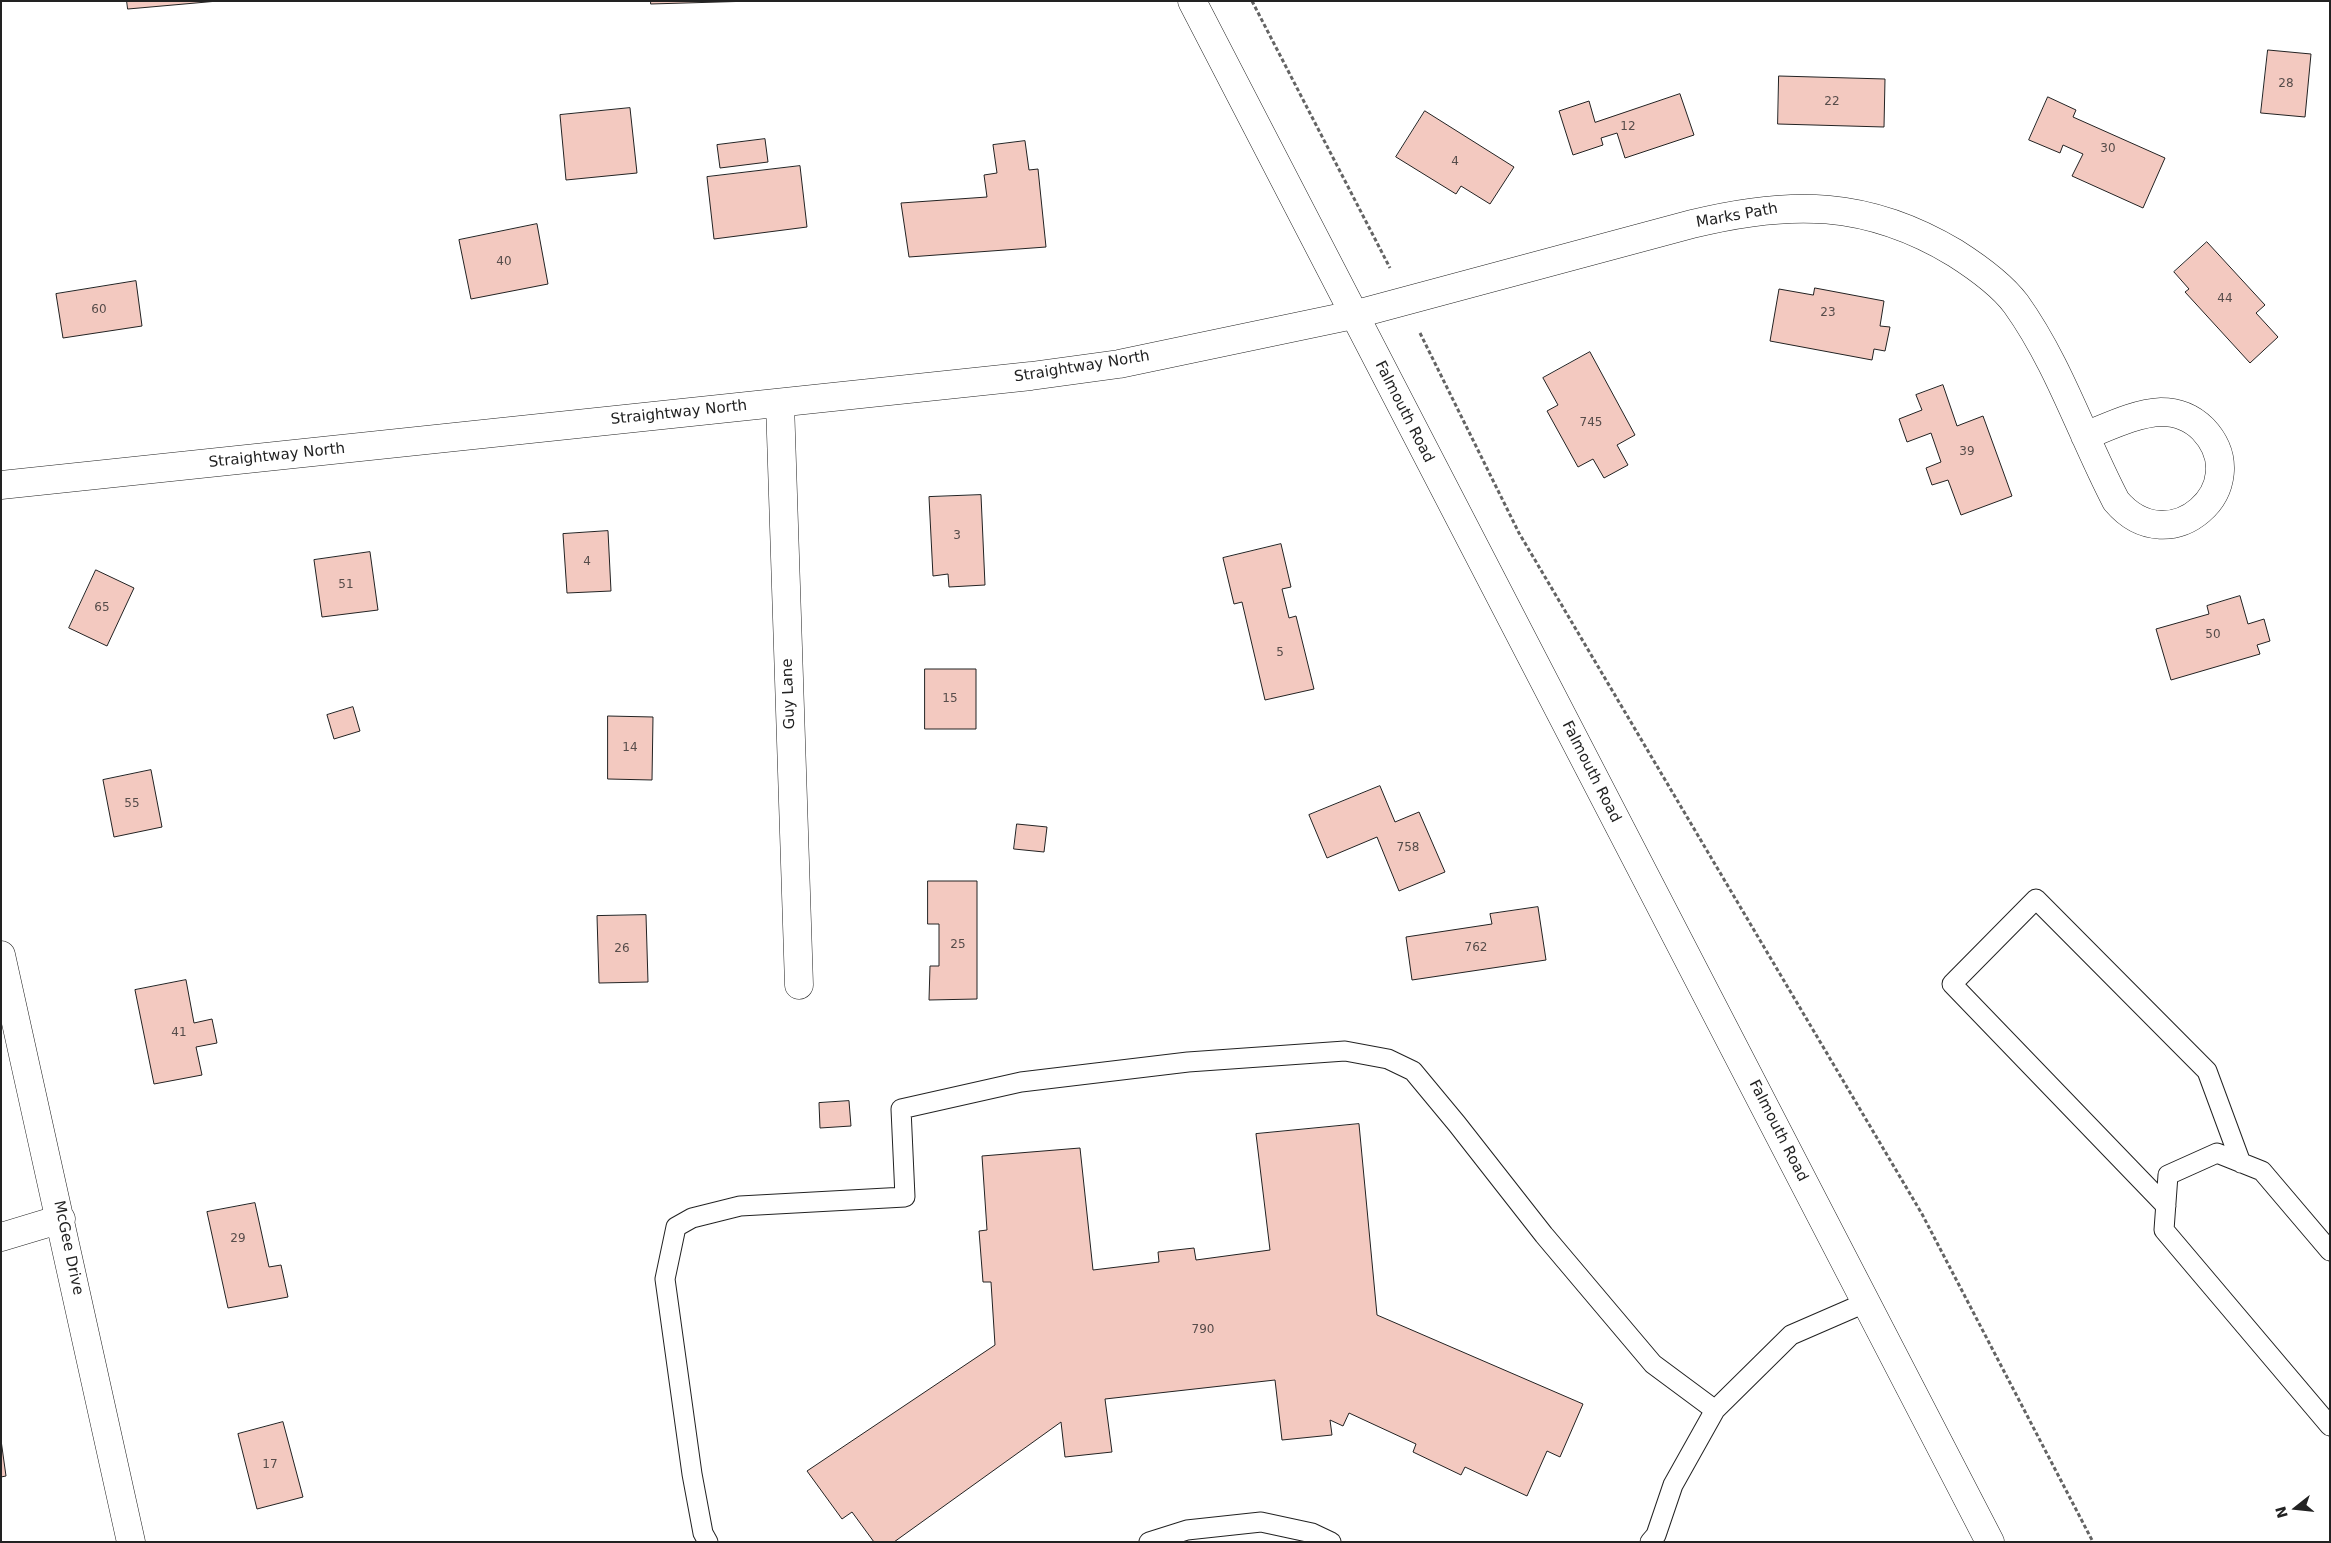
<!DOCTYPE html>
<style>
body{margin:0}
#map{position:relative;width:2331px;height:1543px;overflow:hidden;background:#fff;font-family:"DejaVu Sans",sans-serif}
canvas{display:block}
.frame{position:absolute;inset:0;border:2px solid #222;pointer-events:none}
.north{position:absolute;left:2271px;top:1483px;width:50px;height:50px;-webkit-text-stroke:4px #fff;paint-order:stroke;rotate:254deg;font-size:14px;font-weight:700;line-height:20px;text-align:center;color:#222}
.north::after{content:'';display:block;margin:auto;width:18px;height:22px;background:#222;clip-path:polygon(50% 0,100% 100%,50% 72%,0 100%)}
</style>
<div id="map">
<canvas width="2331" height="1543"></canvas>
<div class="frame"></div>
<div class="north">N</div>
</div>
<script>
const ctx = document.querySelector('canvas').getContext('2d');
ctx.lineJoin = 'round';
function fill(path, color) {
  ctx.fillStyle = color;
  ctx.fill(path, 'evenodd');
}
function stroke(path, color, width, dash) {
  ctx.strokeStyle = color;
  ctx.lineWidth = width;
  ctx.lineCap = dash ? 'butt' : 'round';
  ctx.setLineDash(dash || []);
  ctx.stroke(path);
}
function drawText(font, color, halo, rows, align = 'center') {
  ctx.font = font + ' "DejaVu Sans",sans-serif';
  ctx.lineWidth = 4;
  ctx.setLineDash([]);
  ctx.textBaseline = 'middle';
  ctx.strokeStyle = halo;
  ctx.fillStyle = color;
  for (const [text, x, y, turn = 0] of rows) {
    ctx.save();
    ctx.translate(x, y);
    ctx.rotate((+turn || 0) * Math.PI / 180);
    ctx.textAlign = isNaN(turn) ? turn : align;
    if (halo) ctx.strokeText(text, 0, 0);
    ctx.fillText(text, 0, 0);
    ctx.restore();
  }
}
const building = new Path2D(`
 M127 1H218L128 9Z
 M651 1H753L651 4Z
 M2268 50 2311 54 2305 117 2261 113Z
 M1779 76 1885 79 1884 127 1778 124Z
 M1680 94 1694 135 1625 158 1617 133 1601 138 1603 145 1573 155 1559 111 1589 101 1595 122Z
 M2048 97 2076 110 2073 117 2165 158 2143 208 2072 176 2083 154 2063 145 2060 153 2029 140Z
 M630 108 637 173 566 180 560 115Z
 M1425 111 1514 167 1490 204 1461 186 1456 194 1396 157Z
 M765 139 768 162 720 168 717 145Z
 M1025 141 1029 170 1038 169 1046 247 909 257 901 203 987 197 984 175 997 173 993 145Z
 M800 166 807 227 714 239 707 177Z
 M537 224 548 284 471 299 459 240Z
 M2207 242 2265 305 2256 313 2278 337 2250 363 2185 292 2189 289 2174 272Z
 M136 281 142 326 63 338 56 294Z
 M1815 288 1884 301 1880 326 1890 327 1885 351 1874 349 1872 360 1770 341 1779 289 1813 295Z
 M1590 352 1635 435 1617 445 1628 465 1604 478 1593 459 1578 467 1547 411 1558 405 1543 378Z
 M1943 385 1957 426 1983 416 2012 496 1961 515 1948 480 1932 485 1926 468 1941 462 1931 433 1907 442 1899 419 1922 410 1916 395Z
 M981 495 985 585 949 587 948 574 933 576 929 497Z
 M608 531 611 591 567 593 563 534Z
 M1281 544 1291 587 1282 589 1289 618 1296 616 1314 689 1265 700 1242 602 1234 604 1223 558Z
 M370 552 378 610 322 617 314 560Z
 M96 570 134 588 107 646 69 628Z
 M2240 596 2248 624 2264 619 2270 641 2257 645 2260 654 2171 680 2156 629 2209 614 2207 606Z
 M925 669H976V729H925Z
 M353 707 360 731 334 739 327 715Z
 M608 716 653 717 652 780 608 779Z
 M151 770 162 827 114 837 103 780Z
 M1380 786 1395 822 1419 812 1445 872 1399 891 1377 837 1327 858 1309 815Z
 M1017 824 1047 827 1044 852 1014 849Z
 M928 881H977V999L929 1000 930 966H939V924H928Z
 M1538 907 1546 960 1412 980 1406 937 1492 924 1490 914Z
 M646 915 648 982 599 983 597 916Z
 M186 980 194 1023 212 1019 217 1043 196 1047 202 1075 154 1084 135 990Z
 M849 1101 851 1126 820 1128 819 1103Z
 M1359 1124 1377 1315 1583 1404 1560 1457 1547 1451 1527 1496 1465 1467 1461 1475 1413 1452 1416 1444 1349 1413 1343 1426 1330 1420 1332 1435 1282 1440 1275 1380 1105 1399 1112 1452 1065 1457 1061 1422 894 1542H874L852 1512 842 1519 807 1471 995 1345 991 1282H983L979 1231 987 1230 982 1156 1080 1148 1093 1270 1159 1262 1158 1252 1194 1248 1196 1260 1270 1250 1256 1134Z
 M255 1203 269 1267 281 1265 288 1297 228 1308 207 1212Z
 M283 1422 303 1497 257 1509 238 1434Z
 M1 1440 6 1476 1 1477Z`);
fill(building, '#f3c9c0');
stroke(building, '#222', 1);
const service = new Path2D(`
 M2166 1206 1952 984 2036 899 2207 1071 2241 1163
 M2330 1251 2262 1171 2217 1153 2168 1175 2164 1230 2330 1426
 M1715 1410 1791 1335 1867 1302
 M708 1542 703 1533 692 1474 665 1279 676 1227 692 1218 740 1206 905 1197 901 1109 1021 1082 1188 1062 1345 1051 1388 1059 1413 1071 1457 1124 1544 1235 1653 1364 1715 1410 1673 1485 1656 1535 1650 1542
 M1149 1542 1187 1530 1261 1522 1312 1533 1331 1542`);
const minor = new Path2D(`
 M780 403 799 985
 M1 485 1031 376 1119 364 1353 315 1692 224C1790 200 1867 200 1955 253 1977 267 2001 284 2016 304 2059 364 2082 436 2116 501 2170 565 2257 486 2203 429 2192 418 2177 412 2161 412 2136 413 2108 427 2085 436
 M1 955 131 1542
 M1 1237 61 1219`);
const primary = new Path2D(`
 M1192 1 1990 1542`);
stroke(service, '#222', 21);
stroke(minor, '#222', 29);
stroke(primary, '#222', 29);
stroke(new Path2D(`
 M1252 1 1390 268
 M1420 333 1519 533 1922 1214 2093 1542`), '#646464', 3, [4, 2.5]);
stroke(service, '#fff', 19);
stroke(minor, '#fff', 28);
stroke(primary, '#fff', 28);
drawText('12px', '#564c4a', null, [
 ["28",2286,84],
 ["22",1832,102],
 ["12",1628,127],
 ["30",2108,149],
 ["4",1455,162],
 ["40",504,262],
 ["44",2225,299],
 ["60",99,310],
 ["23",1828,313],
 ["745",1591,423],
 ["39",1967,452],
 ["3",957,536],
 ["4",587,562],
 ["51",346,585],
 ["65",102,608],
 ["50",2213,635],
 ["5",1280,653],
 ["15",950,699],
 ["14",630,748],
 ["55",132,804],
 ["758",1408,848],
 ["25",958,945],
 ["762",1476,948],
 ["26",622,949],
 ["41",179,1033],
 ["29",238,1239],
 ["790",1203,1330],
 ["17",270,1465]
]);
drawText('15px', '#222', '#fff', [
 ["Marks Path",1737,216,-10],
 ["Straightway North",1082,367,-9],
 ["Falmouth Road",1404,412,63],
 ["Straightway North",679,413,-6],
 ["Straightway North",277,456,-6],
 ["Guy Lane",789,694,-92],
 ["Falmouth Road",1591,772,63],
 ["Falmouth Road",1778,1131,63],
 ["McGee Drive",68,1248,78]
]);
</script>
